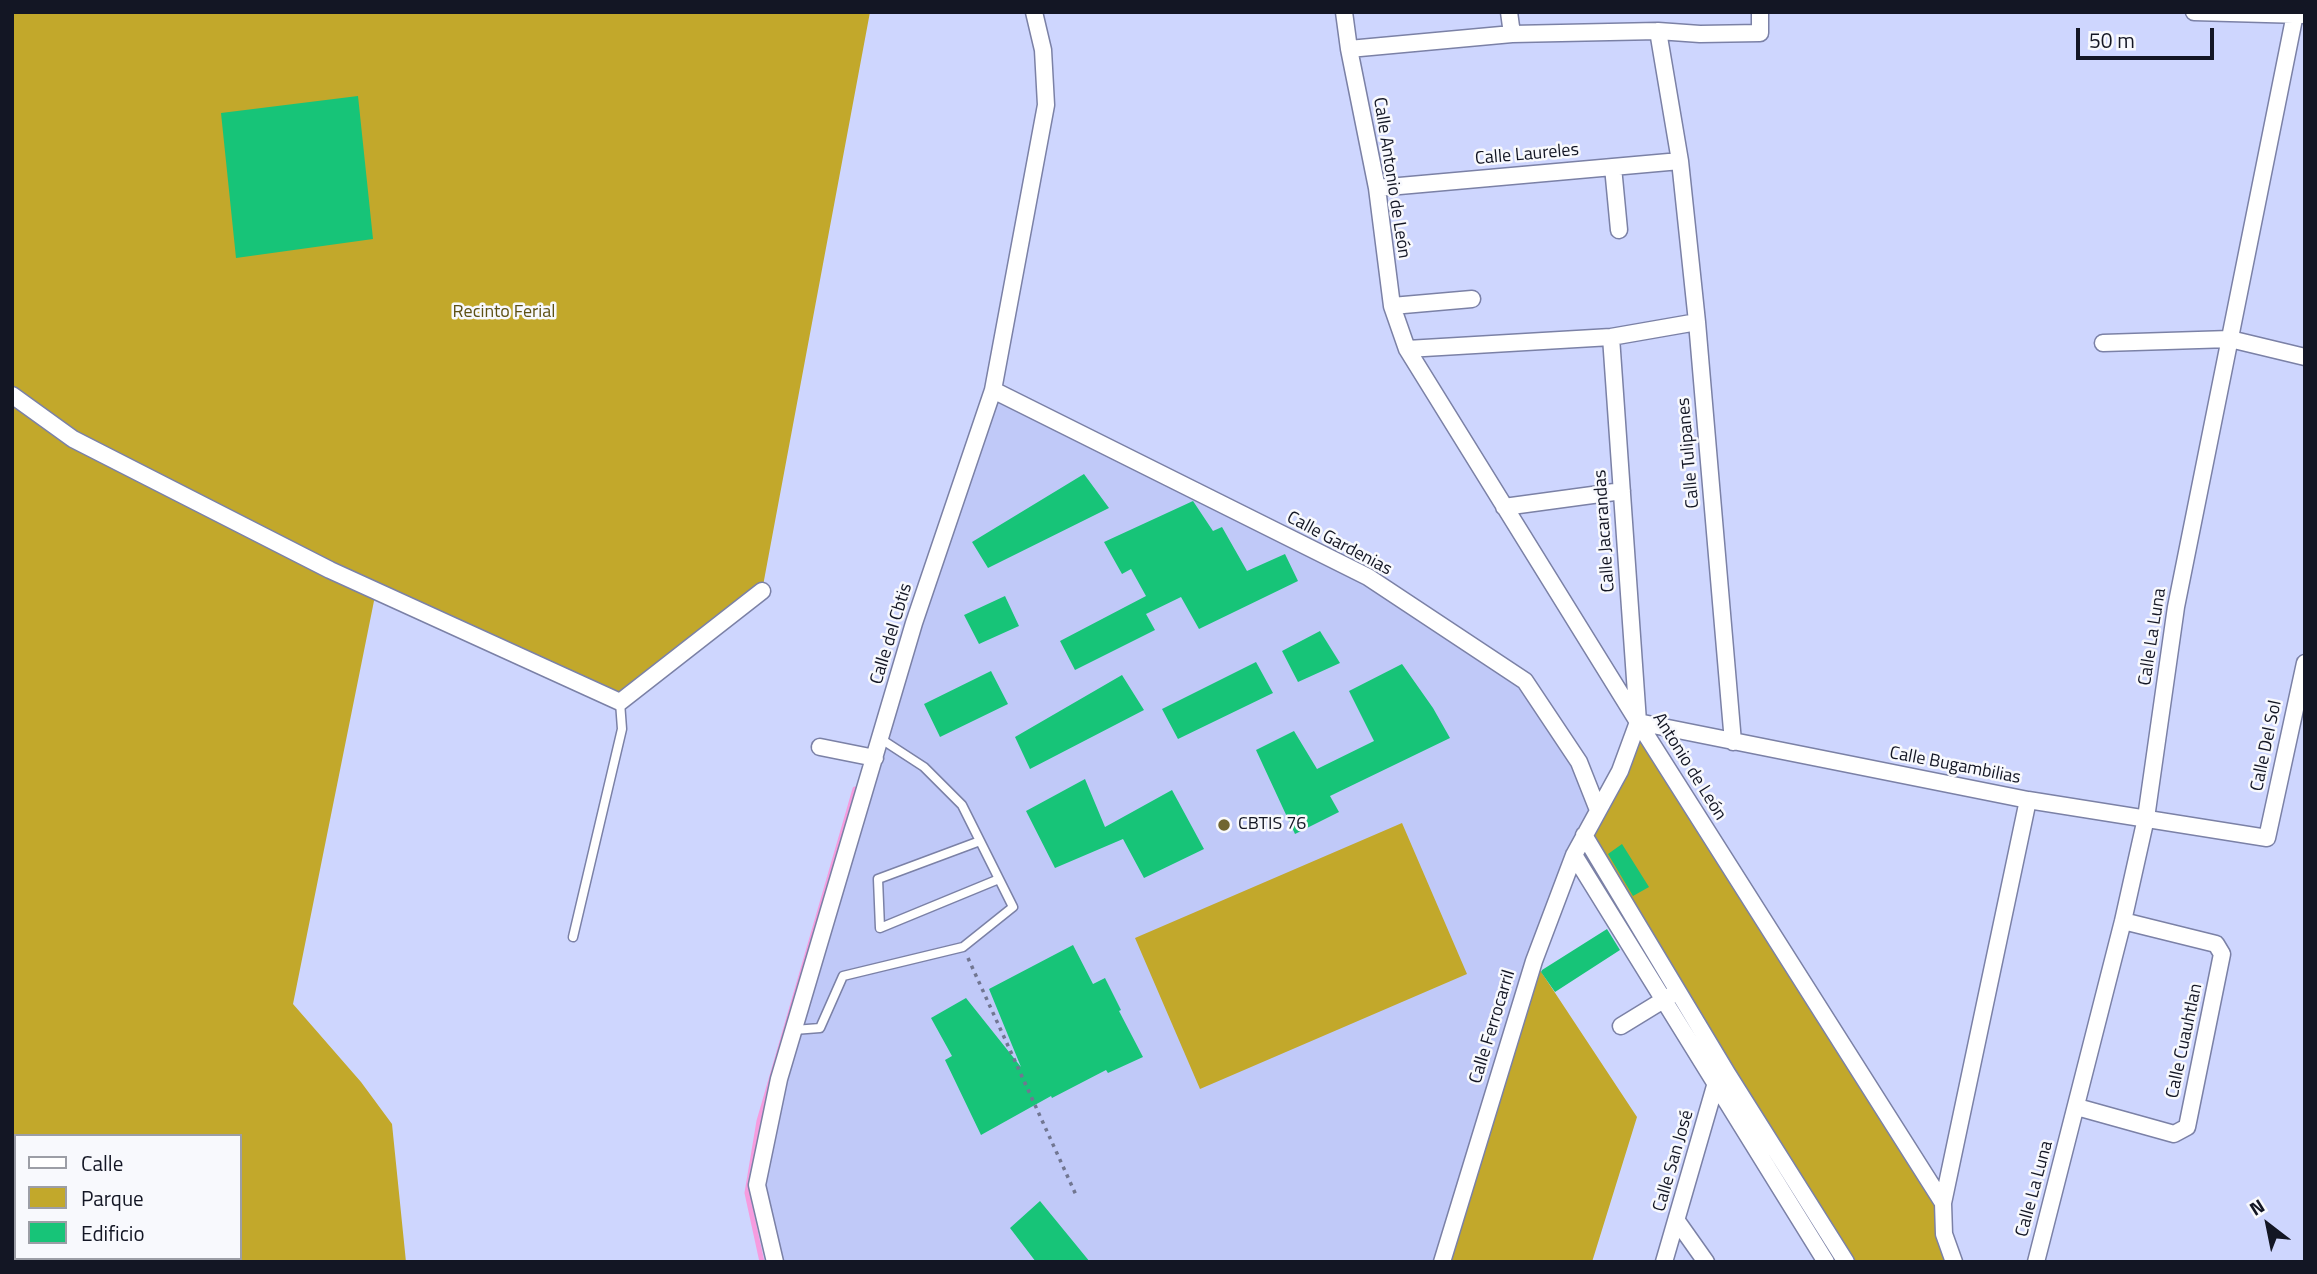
<!DOCTYPE html>
<meta charset="utf-8">
<style>
body{margin:0}
#map{position:relative;width:2317px;height:1274px;overflow:hidden;background:#ced6fe;font-family:"Titillium Web",sans-serif}
canvas{display:block}
.frame{position:absolute;inset:0;border:14px solid #131624;pointer-events:none}
.legend{position:absolute;left:14px;top:1134px;width:228px;height:126px;box-sizing:border-box;background:#f8f9fd;border:2px solid #9c9ea6;margin:0;padding:9px 12px;list-style:none;font-size:21px;color:#131624}
.legend li{display:flex;align-items:center;gap:14px;height:35px}
.legend b{width:35px;border:2px solid #9c9ea6}
.north{position:absolute;left:2233px;top:1190px;width:70px;height:70px;-webkit-text-stroke:5px #f8f9fd;paint-order:stroke;rotate:328deg;font-size:19px;font-weight:700;line-height:28px;text-align:center;color:#131624}
.north::after{content:'';display:block;margin:auto;width:24px;height:32px;background:#131624;clip-path:polygon(50% 0,100% 100%,50% 72%,0 100%)}
.scale{position:absolute;left:2076px;top:28px;width:138px;height:32px;box-sizing:border-box;border:4px solid #131624;border-top:0;padding-left:9px;font-size:21px;line-height:24px;white-space:nowrap;color:#131624;-webkit-text-stroke:5px #f8f9fd;paint-order:stroke}
</style>
<div id="map">
<canvas width="2317" height="1274"></canvas>
<div class="frame"></div>
<ul class="legend">
<li><b style="height:9px;background:#fff"></b>Calle</li>
<li><b style="height:19px;background:#c2a82b"></b>Parque</li>
<li><b style="height:19px;background:#17c478"></b>Edificio</li>
</ul>
<div class="north">N</div>
<div class="scale">50 m</div>
</div>
<script>
const ctx = document.querySelector('canvas').getContext('2d');
ctx.lineJoin = 'round';
function fill(path, color) {
  ctx.fillStyle = color;
  ctx.fill(path, 'evenodd');
}
function stroke(path, color, width, dash) {
  ctx.strokeStyle = color;
  ctx.lineWidth = width;
  ctx.lineCap = dash ? 'butt' : 'round';
  ctx.setLineDash(dash || []);
  ctx.stroke(path);
}
function drawText(font, color, halo, rows, align = 'center') {
  ctx.font = font + ' "Titillium Web",sans-serif';
  ctx.lineWidth = 5;
  ctx.setLineDash([]);
  ctx.textBaseline = 'middle';
  ctx.strokeStyle = halo;
  ctx.fillStyle = color;
  for (const [text, x, y, turn = 0] of rows) {
    ctx.save();
    ctx.translate(x, y);
    ctx.rotate((+turn || 0) * Math.PI / 180);
    ctx.textAlign = isNaN(turn) ? turn : align;
    if (halo) ctx.strokeText(text, 0, 0);
    ctx.fillText(text, 0, 0);
    ctx.restore();
  }
}
fill(new Path2D(`
 M993 390 1342 565 1525 681 1579 762 1596 816 1584 835 1442 1262H775L757 1185 794 1030Z`), '#c0c9f8');
fill(new Path2D(`
 M12 12H870L762 591 620 702 376 591 293 1004 361 1082 392 1124 406 1262H12ZM16 1136H240V1258H16Z
 M1638 722 1943 1203 1954 1262H1826L1664 1000 1678 991 1584 835Z
 M1402 823 1467 974 1200 1089 1135 938Z
 M1534 961 1637 1117 1592 1262H1442Z`), '#c2a82b');
stroke(new Path2D(`
 M762 1262 747 1193 759 1121 855 789`), '#f69cdf', 5);
fill(new Path2D(`
 M358 96 373 239 236 258 221 113Z
 M1084 474 1109 508 988 568 972 542Z
 M1193 501 1213 531 1222 527 1247 571 1285 554 1298 581 1199 629 1181 597 1146 614 1155 630 1075 670 1060 641 1146 596 1131 569 1122 574 1104 542Z
 M1005 596 1019 626 979 644 964 615Z
 M1320 631 1340 663 1298 682 1282 651Z
 M1256 662 1273 693 1178 739 1162 709Z
 M1402 664 1433 708 1450 738 1330 796 1339 812 1295 834 1256 750 1294 731 1317 769 1374 741 1349 691Z
 M991 671 1008 704 940 737 924 704Z
 M1122 675 1144 710 1030 769 1015 737Z
 M1085 779 1105 827 1172 790 1204 849 1144 878 1123 839 1055 868 1026 811Z
 M1622 844 1649 887 1633 896 1608 854Z
 M1607 929 1620 950 1555 992 1541 972 1542 970Z
 M1073 945 1093 984 1105 978 1121 1010 1119 1011 1143 1057 1108 1073 1106 1070 1052 1098 1051 1096 981 1135 945 1060 952 1056 931 1018 966 998 1021 1067 989 989Z
 M1040 1201 1090 1262H1036L1010 1228Z`), '#17c478');
const service = new Path2D(`
 M980 841 878 879 880 928 999 879
 M573 937 622 729 620 702
 M794 1030 820 1028 843 976 963 947 1013 907 962 805 924 767 881 739`);
const minor = new Path2D(`
 M1344 12 1349 49 1377 188 1392 306 1407 349 1638 722 1943 1203
 M1509 12 1512 34
 M2194 12 2302 15
 M1658 31 1680 161 1697 322 1733 742
 M1349 49 1512 34 1658 31 1700 34 1760 33V12
 M1613 167 1619 230
 M1377 188 1680 161
 M1392 306 1472 299
 M2103 343 2230 339 2305 357
 M1407 349 1611 337 1697 322
 M993 390 1368 577 1525 681 1579 762 1598 810
 M12 395 73 439 330 570 620 702 762 591
 M1504 507 1622 491
 M1638 722 2028 800 2267 838 2305 663
 M820 747 875 758
 M1584 835 1727 1073 1846 1262
 M1574 855 1826 1262
 M1621 1026 1670 996
 M2077 1107 2174 1134 2187 1127 2222 954 2216 944 2123 921
 M1677 1221 1706 1262
 M775 1262 757 1185 779 1079 914 623 993 390 1046 105 1043 50 1034 12
 M1442 1262 1534 961 1574 855 1620 771 1638 722 1611 337
 M1664 1262 1715 1086 1720 1081
 M1954 1262 1944 1234 1943 1203 2028 800
 M2036 1262 2123 921 2146 818 2176 607 2295 14`);
stroke(service, '#7b81a6', 11);
stroke(minor, '#7b81a6', 19);
stroke(new Path2D(`
 M968 958 1076 1195`), '#717691', 3.5, [3.5, 5]);
stroke(service, '#fff', 8);
stroke(minor, '#fff', 16);
for (const [x, y, r, color] of [
 [1224,825,7,"#706531"]
]) {
  const dot = new Path2D();
  dot.arc(x, y, r, 0, 2 * Math.PI);
  ctx.fillStyle = color;
  ctx.fill(dot);
  stroke(dot, '#f8f9fd', 2.5);
}
drawText('18px', '#131624', '#f8f9fd', [
 ["Calle Laureles",1527,155,-5],
 ["Calle Antonio de León",1391,178,81],
 ["Calle Tulipanes",1689,453,-95],
 ["Calle Jacarandas",1605,531,-94],
 ["Calle Gardenias",1339,544,28],
 ["Calle del Cbtis",892,634,-73],
 ["Calle La Luna",2153,637,-81],
 ["Calle Del Sol",2267,746,-78],
 ["Calle Bugambilias",1955,766,11],
 ["Antonio de León",1689,767,58],
 ["Calle Ferrocarril",1493,1027,-73],
 ["Calle Cuauhtlan",2185,1041,-78],
 ["Calle San José",1674,1161,-74],
 ["Calle La Luna",2035,1189,-75]
]);
drawText('18px', '#5e5114', '#f8f9fd', [
 ["Recinto Ferial",504,313]
]);
drawText('18px', '#131624', '#f8f9fd', [
 ["CBTIS 76",1238,825]
], 'left');
</script>
